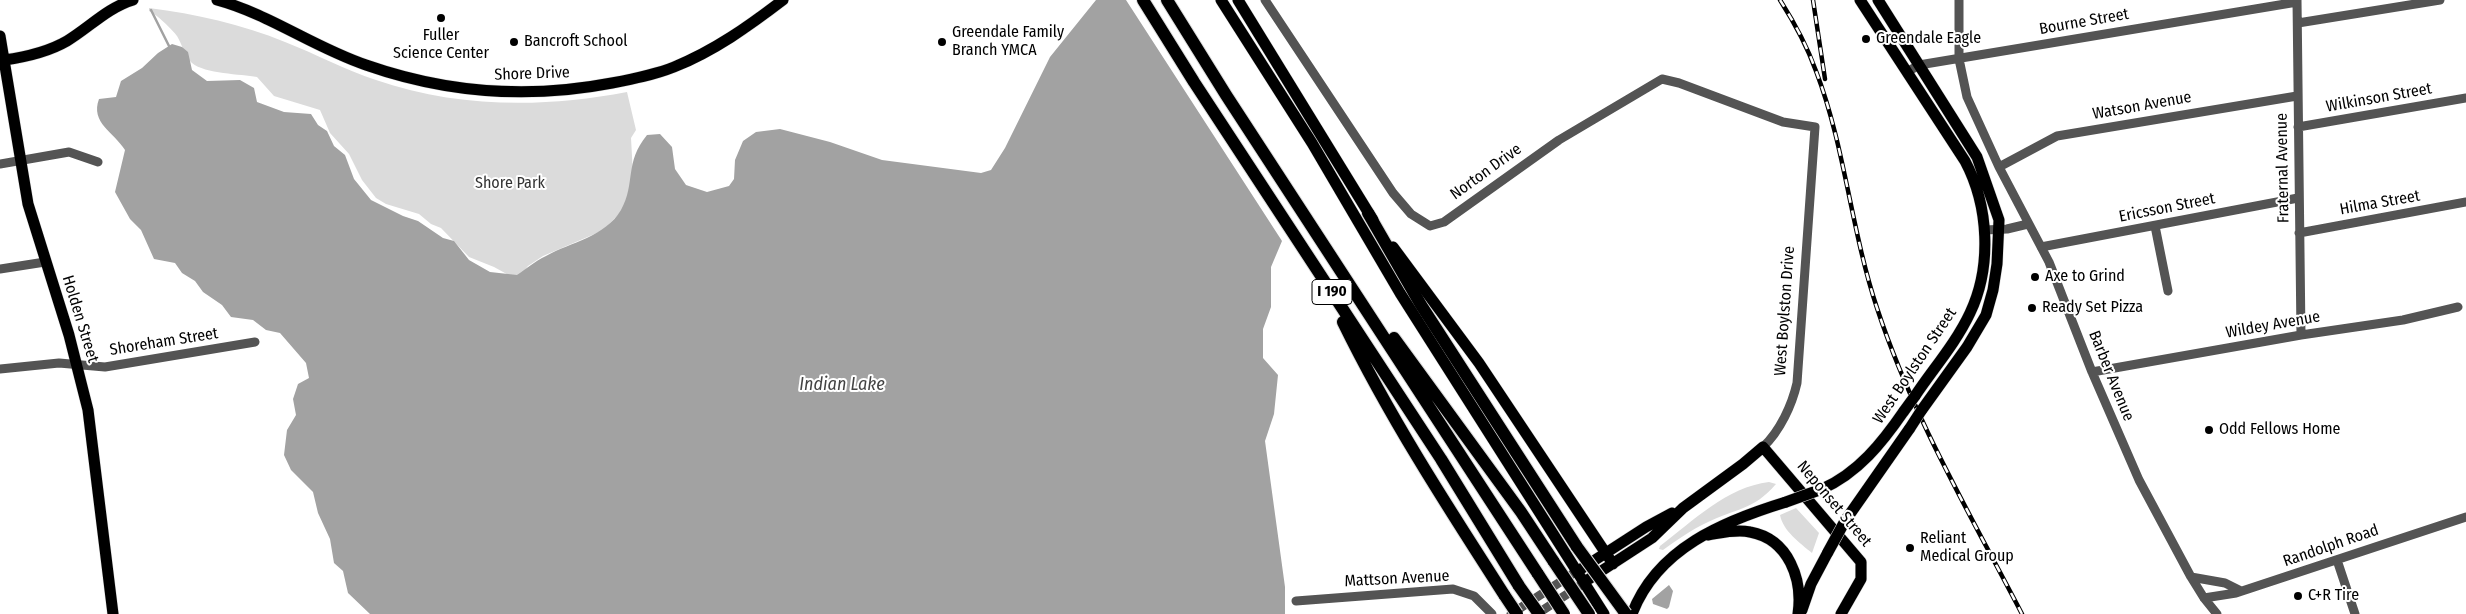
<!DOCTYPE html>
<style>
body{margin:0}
canvas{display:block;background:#fff}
</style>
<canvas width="2466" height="614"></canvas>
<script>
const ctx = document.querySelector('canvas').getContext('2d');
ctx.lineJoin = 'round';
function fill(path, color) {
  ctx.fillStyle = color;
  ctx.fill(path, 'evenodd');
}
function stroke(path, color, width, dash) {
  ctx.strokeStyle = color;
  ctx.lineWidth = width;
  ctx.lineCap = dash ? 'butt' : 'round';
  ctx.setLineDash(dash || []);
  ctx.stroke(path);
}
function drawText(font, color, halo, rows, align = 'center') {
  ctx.font = font + ' "Fira Sans Condensed",sans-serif';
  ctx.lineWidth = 4;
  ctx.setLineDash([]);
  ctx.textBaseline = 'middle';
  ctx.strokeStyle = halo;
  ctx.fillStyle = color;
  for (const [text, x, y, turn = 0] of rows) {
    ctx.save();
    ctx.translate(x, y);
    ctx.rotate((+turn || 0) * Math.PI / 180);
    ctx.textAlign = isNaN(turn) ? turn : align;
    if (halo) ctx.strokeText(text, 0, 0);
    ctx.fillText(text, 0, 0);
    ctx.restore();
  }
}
fill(new Path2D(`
 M149 8C196 14 241 24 285 42 316 54 345 70 376 80 457 108 544 108 627 92L636 130 631 138 633 175 626 206 604 230 543 256 528 266 521 275 514 278 494 267 469 257 441 228 431 224 419 214 386 204 376 198 362 180 349 154 330 133 320 110 274 96 257 77C241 74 205 74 192 63 185 57 182 44 177 36 174 31 154 12 149 11Z
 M1769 482 1776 484C1753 511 1735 508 1706 523 1691 530 1677 540 1663 550L1659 549 1660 546C1693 521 1727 487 1769 482Z
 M1796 508 1819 533 1812 553C1800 543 1783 531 1780 515Z`), '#dbdbdb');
fill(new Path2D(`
 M1096 0H1126L1282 241 1271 267V307L1263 329V358L1278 375 1274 414 1265 441 1285 587V614H370L348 593 343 571 334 563 330 539 318 513 313 492 291 470 284 455 287 430 296 415 293 399 298 384 309 378 306 363 280 333 266 330 253 320 231 317 222 305 203 292 195 281 182 273 175 263 154 259 141 230 130 219 115 192 125 150C114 132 90 123 99 99L116 97 121 81 142 68 158 53 172 44 182 47 188 52 192 70 207 81 240 80 254 88 257 102 284 112 311 114 318 125 327 131 334 146 345 155 354 179 371 200 403 216 418 221 443 238 454 241 469 260 490 272 517 275C526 269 535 261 546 256 571 242 605 237 621 210 636 183 624 163 647 135L660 134 672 147 675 169 686 185 707 192 729 186 734 179 735 160 743 141 756 132 780 129 830 142 882 160 981 173 991 170 1005 148 1050 57Z
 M1669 585 1673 591 1669 607 1667 609 1653 604 1652 599Z`), '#a2a2a2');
stroke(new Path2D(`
 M151 10 170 48`), '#a2a2a2', 2.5);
const major = new Path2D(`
 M217 0C269 14 315 48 366 65 446 93 529 99 612 83 633 79 654 75 674 67 714 51 749 26 783 0
 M1221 0 1312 143 1400 293 1604 614
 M1238 0 1373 220
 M1860 0 1965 161C1989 206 1992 267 1970 313 1956 343 1933 369 1915 396
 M1878 0 1977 157 1999 220 1997 264 1993 290 1986 315 1967 347 1921 411
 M0 36 28 204 69 335 88 410 113 614
 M4 60C26 57 48 52 67 41 90 27 107 8 133 0
 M1393 247 1479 363 1613 564
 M1822 489C1858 473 1882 443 1904 411
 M1845 521 1910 428
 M1708 535C1721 533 1736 529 1750 532 1789 539 1803 580 1798 614
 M1581 569 1646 527 1672 513
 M1589 579 1652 538 1683 508 1743 464 1763 447 1861 562V579L1841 614
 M1802 610 1811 584 1828 552
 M1632 614C1657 548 1724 521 1786 502`);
const highway = new Path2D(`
 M1143 0 1194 82 1441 459 1519 586
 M1167 0 1226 95 1538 574
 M1368 213 1421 305 1577 547
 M1343 322C1390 418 1447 506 1505 596
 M1394 338 1521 512 1554 562`);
stroke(major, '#dbdbdb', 12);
stroke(highway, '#dbdbdb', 14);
stroke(new Path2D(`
 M1265 0 1393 193 1411 214 1430 226 1444 222 1559 140 1662 79 1679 83 1783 122 1815 127 1797 383C1792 405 1780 431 1763 447
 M1959 0V59L1967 97 1999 167 2049 262 2092 372 2139 480 2191 577 2204 598 2217 614
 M2297 0 2301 335
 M2298 23 2440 0
 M1907 72 1919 65 2297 2
 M2298 127 2466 98
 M0 164 69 152 98 162
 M1999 167 2057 136 2297 96
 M2155 226 2168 291
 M1985 230 2007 229 2028 224
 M2299 233 2466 202
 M2041 247 2298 198
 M0 269 45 262
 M0 369 59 363 105 367 255 342
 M2092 372 2301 335 2403 320 2458 307
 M2337 560 2355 614
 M2191 577 2225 583 2241 591
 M2204 598 2236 593 2466 517
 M1296 601 1453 589 1474 596 1492 614
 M1511 614 1577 571
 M1537 614 1584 583`), '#545454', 9);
stroke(major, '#000', 11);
stroke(highway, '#000', 12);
const rail = new Path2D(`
 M1780 0C1794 22 1807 46 1816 71 1845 147 1851 230 1877 308 1912 415 1970 514 2022 614
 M1813 0 1825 79`);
stroke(rail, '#000', 4.5);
stroke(rail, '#fff', 2.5, [8]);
const majorBridge = new Path2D(`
 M1904 411 1915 396
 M1910 428 1921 411
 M1786 502 1822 489
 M1828 552 1845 521`);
const highwayBridge = new Path2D(`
 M1577 547 1626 614
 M1554 562 1589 614
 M1538 574 1564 614
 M1519 586 1539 614
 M1505 596 1517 614`);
stroke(majorBridge, '#dbdbdb', 12, []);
stroke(highwayBridge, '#dbdbdb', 14, []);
stroke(majorBridge, '#000', 11);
stroke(highwayBridge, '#000', 12);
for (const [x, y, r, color] of [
 [441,18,5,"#000"],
 [1866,39,5,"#000"],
 [514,42,5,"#000"],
 [942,42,5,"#000"],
 [2035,277,5,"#000"],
 [2032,308,5,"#000"],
 [2209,430,5,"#000"],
 [1910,548,5,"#000"],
 [2298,596,5,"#000"]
]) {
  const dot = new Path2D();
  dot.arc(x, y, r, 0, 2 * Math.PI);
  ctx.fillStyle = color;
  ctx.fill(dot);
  stroke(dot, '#fff', 2);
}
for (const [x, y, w] of [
 [1332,292,40]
]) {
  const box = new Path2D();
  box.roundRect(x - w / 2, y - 12.5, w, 25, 4);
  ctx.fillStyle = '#fff';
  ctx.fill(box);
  stroke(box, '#000', 1);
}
drawText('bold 15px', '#000', null, [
 ["I 190",1332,292]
]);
drawText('16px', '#000', '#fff', [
 ["Bourne Street",2084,22,-10],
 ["Shore Drive",532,74,-2],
 ["Wilkinson Street",2379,98,-10],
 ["Watson Avenue",2142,106,-10],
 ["Fraternal Avenue",2283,168,-91],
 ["Norton Drive",1486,172,-36],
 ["Hilma Street",2380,203,-10],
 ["Ericsson Street",2167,208,-11],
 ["West Boylston Drive",1785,311,-86],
 ["Holden Street",80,319,73],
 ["Wildey Avenue",2273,325,-10],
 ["Shoreham Street",164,342,-9],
 ["West Boylston Street",1915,366,-56],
 ["Barber Avenue",2111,376,68],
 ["Neponset Street",1834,504,50],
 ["Randolph Road",2331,546,-19],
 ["Mattson Avenue",1397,579,-3]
]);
drawText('16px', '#000', '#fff', [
 ["Greendale Family",952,33],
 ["Branch YMCA",952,51],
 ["Fuller",441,36,"center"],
 ["Science Center",441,54,"center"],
 ["Greendale Eagle",1876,39],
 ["Bancroft School",524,42],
 ["Axe to Grind",2045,277],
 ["Ready Set Pizza",2042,308],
 ["Odd Fellows Home",2219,430],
 ["Reliant",1920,539],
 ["Medical Group",1920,557],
 ["C+R Tire",2308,596]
], 'left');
drawText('16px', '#323232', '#fff', [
 ["Shore Park",510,184]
]);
drawText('italic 18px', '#434343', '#fff', [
 ["Indian Lake",842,385]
]);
</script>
